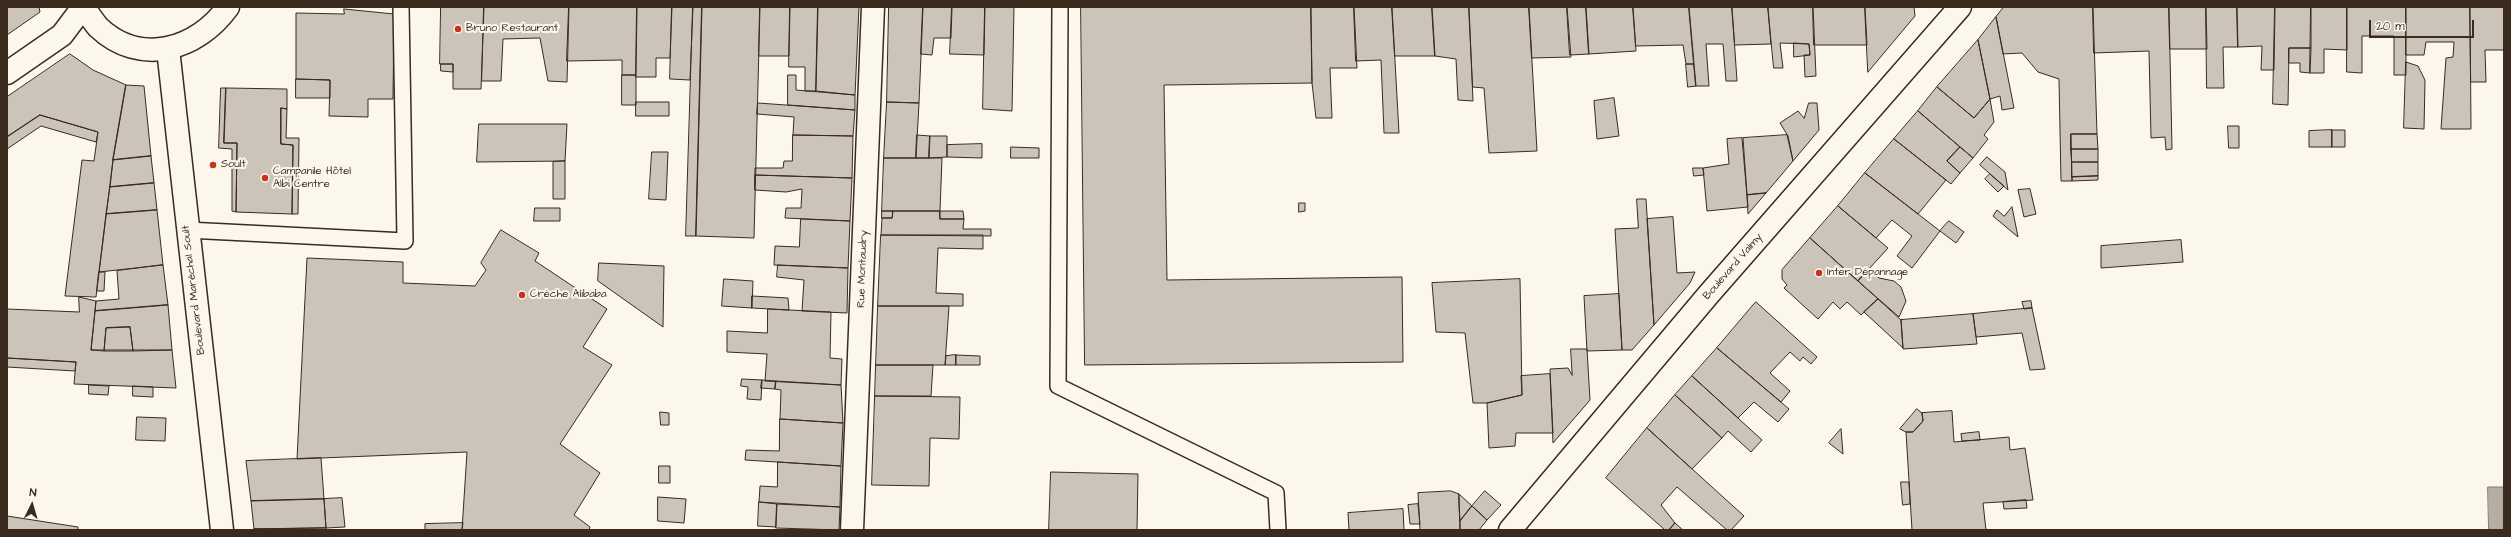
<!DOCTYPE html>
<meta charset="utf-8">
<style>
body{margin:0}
#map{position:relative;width:2511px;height:537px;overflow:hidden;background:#fbf7ec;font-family:"Architects Daughter",sans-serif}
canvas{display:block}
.frame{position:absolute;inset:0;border:8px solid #3b2a1e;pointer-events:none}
.north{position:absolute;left:12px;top:485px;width:40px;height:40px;-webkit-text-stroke:3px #fbf7ec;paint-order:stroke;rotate:5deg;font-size:11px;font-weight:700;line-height:16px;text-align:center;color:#3b2a1e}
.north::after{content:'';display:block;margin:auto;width:14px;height:18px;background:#3b2a1e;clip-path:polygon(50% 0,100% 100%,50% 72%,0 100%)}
.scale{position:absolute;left:2369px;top:20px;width:105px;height:18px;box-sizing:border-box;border:2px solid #3b2a1e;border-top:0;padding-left:5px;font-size:12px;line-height:14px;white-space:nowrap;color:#3b2a1e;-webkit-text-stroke:3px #fbf7ec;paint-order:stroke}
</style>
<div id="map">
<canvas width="2511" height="537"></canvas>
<div class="frame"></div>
<div class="north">N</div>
<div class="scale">20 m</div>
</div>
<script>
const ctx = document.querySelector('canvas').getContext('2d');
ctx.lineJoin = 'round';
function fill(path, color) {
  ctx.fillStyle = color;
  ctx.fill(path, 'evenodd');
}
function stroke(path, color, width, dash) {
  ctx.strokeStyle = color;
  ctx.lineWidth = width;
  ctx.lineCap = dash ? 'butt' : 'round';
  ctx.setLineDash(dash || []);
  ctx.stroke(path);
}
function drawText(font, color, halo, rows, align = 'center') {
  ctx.font = font + ' "Architects Daughter",sans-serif';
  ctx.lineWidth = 4;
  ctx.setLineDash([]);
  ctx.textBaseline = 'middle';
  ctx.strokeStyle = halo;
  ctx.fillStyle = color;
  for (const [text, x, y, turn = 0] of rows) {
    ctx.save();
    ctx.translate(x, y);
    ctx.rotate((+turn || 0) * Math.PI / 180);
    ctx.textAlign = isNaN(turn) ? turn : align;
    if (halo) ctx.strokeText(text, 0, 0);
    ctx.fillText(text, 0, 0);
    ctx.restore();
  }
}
const water = new Path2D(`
 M2488 487H2504V530H2489Z`);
fill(water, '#b6aea2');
stroke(water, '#85796d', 1);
const building = new Path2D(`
 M7 7H39L40 12 7 35Z
 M441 7H484L481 89H453V64H440Z
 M484 7H569L567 82 548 81 540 38 503 39 501 81H482Z
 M569 7H637L636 75H622V60L567 61Z
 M637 7H672L670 58H656V77H636Z
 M672 7H693L690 80 670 79Z
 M693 7H702L696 236H686Z
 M702 7H760L754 238 696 236Z
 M760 7H790L789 56H759Z
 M790 7H818L816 91H805V67H789Z
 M818 7H859L855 95 816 91Z
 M889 7H923L919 103 887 102Z
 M923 7H952L951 38H934L932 55 921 54Z
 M952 7H985L984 55 950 54Z
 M985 7H1014L1012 111 983 109Z
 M1081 7H1311L1312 83 1164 85 1167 280 1402 277 1403 362 1085 365Z
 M1311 7H1354L1357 68H1330L1332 118H1316L1312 83Z
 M1354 7H1392L1399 133H1384L1381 60 1356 61Z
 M1392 7H1432L1435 56H1395Z
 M1432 7H1469L1473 101 1458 100 1456 59 1435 56Z
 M1469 7H1529L1537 151 1489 153 1484 88 1473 87Z
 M1529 7H1567L1571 57 1532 58Z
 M1567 7H1586L1589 54 1570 55Z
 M1586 7H1633L1636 51 1589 54Z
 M1633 7H1689L1694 64H1686L1683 45 1636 46Z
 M1689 7H1732L1737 81H1726L1723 44H1706L1709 86H1696Z
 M1732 7H1768L1771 44 1735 45Z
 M1768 7H1813L1816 76 1805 77 1804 55H1810L1809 44 1780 43 1783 68H1774Z
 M1813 7H1865L1867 45H1814Z
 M1865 7H1914L1915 16 1868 72Z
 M2004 7H2093L2097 134H2071L2072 181H2061L2059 79 2038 72 2022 53 2003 54 1996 17Z
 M2093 7H2169L2172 149 2166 150 2165 137 2151 138 2149 51 2094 53Z
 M2169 7H2206L2207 49H2170Z
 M2206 7H2237L2238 47H2223L2224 88H2207Z
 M2237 7H2275L2274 70H2261L2262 46 2238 47Z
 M2275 7H2311V48H2289L2288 105 2273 104Z
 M2311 7H2347V50L2324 49V73H2310Z
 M2347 7H2406V75H2394V36H2362V73L2347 72Z
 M2406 7H2470L2471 129H2441L2446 58 2453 57 2454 42H2426L2424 55H2406Z
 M2470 7H2504V50H2485L2486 82H2471Z
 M344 9 394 14 393 99H368V117L329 116 330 80 296 79V13L344 14Z
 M1996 17 2014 108 2002 110 2000 96 1990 99 1978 40Z
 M1978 40 1990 99 1974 118 1937 87Z
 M1794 43 1809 44 1810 55 1794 57Z
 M2289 48H2311L2310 73 2300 72V63H2289Z
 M70 54 93 70 126 85 113 160 96 297 65 296 82 160 94 161 98 132 40 115 7 137V97Z
 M2406 62 2418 66 2425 80 2424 129 2404 128Z
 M441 64H453V72L441 71Z
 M1686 64H1694L1696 86 1688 87Z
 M622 75H636V105H622Z
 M788 75H796V90L855 95V110L788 105Z
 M296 79 330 80V98H296Z
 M126 85 144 86 151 156 113 160Z
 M1937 87 1974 118 1990 99 1994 122 1984 135 1988 139 1973 158 1918 111Z
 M221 88H226L224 143H237L236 212 232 211V149L219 148Z
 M226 88 287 89V109L281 108V144L293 145 292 214 236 212 237 143H224Z
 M1614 98 1619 136 1597 139 1594 101Z
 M636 102H669V116H636Z
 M887 102 919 103 916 158H884Z
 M758 103 855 110 853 136 793 135 794 117 757 114Z
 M1809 103H1817L1819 130 1793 161 1788 136 1780 123 1798 111 1804 118Z
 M281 108 287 109 286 138H299L298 214H292L293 145 281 144Z
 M1918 111 1960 147 1947 161 1960 173 1951 184 1894 139Z
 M40 115 98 132 96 142 41 126 7 149V137Z
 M479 124H567L565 161 477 162Z
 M2228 126H2239V148H2229Z
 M2332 130V147H2309V131Z
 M2332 130H2345V147H2332Z
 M2071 134H2097L2098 149H2071Z
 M793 135 853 136 852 178 755 175V168H783L784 161H792Z
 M917 135 930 136 929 158H916Z
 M1787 135 1793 161 1766 193 1747 195 1743 138Z
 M930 136H947V157L929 158Z
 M1742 138 1748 207 1707 211 1703 168 1729 164 1727 139Z
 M1894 139 1946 180 1918 214 1865 173Z
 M982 144V158L947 157V145Z
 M1011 147 1039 148V158H1011Z
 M1960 147 1973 158 1960 173 1947 161Z
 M2071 149H2098V162H2072Z
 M652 152H668L666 200 649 199Z
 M151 156 154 183 110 187 113 160Z
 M1987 157 2005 172 2008 190 1980 165Z
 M884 158H942L940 211H882Z
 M565 161V199H553V162Z
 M2072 162H2098V176L2072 177Z
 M1693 168H1703L1704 175 1694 176Z
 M1865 173 1940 231 1912 268 1897 256 1912 236 1892 220 1876 238 1838 206Z
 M1990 174 2004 186 1998 192 1985 179Z
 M755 175 852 178 850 221 785 218 786 208H801L802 189 786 192 755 190Z
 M2098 176V180L2072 181V177Z
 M154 183 157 210 106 214 110 187Z
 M2030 189 2036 214 2024 217 2018 190Z
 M1766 193 1748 214 1747 195Z
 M1637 199H1646L1654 325 1632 350H1622L1615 229 1638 228Z
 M1299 203H1305V211L1299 212Z
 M1838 206 1888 248 1858 281 1810 238Z
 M2012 207 2018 237 1993 216 1997 210 2004 216Z
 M535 208H560V221H534Z
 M157 210 163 265 99 272 106 214Z
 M882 211H893L892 218H882Z
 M893 211H940V219H964L963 229H991V236L881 235 882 218H892Z
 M940 211H963L964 219H940Z
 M1673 217 1677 273 1695 272 1690 283 1654 325 1647 219Z
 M801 219 850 221 848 268 774 265 775 246 799 247Z
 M1949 221 1964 232 1956 243 1940 231Z
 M501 230 539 253 535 261 607 309 583 347 612 365 560 444 600 473 574 515 590 527 589 530H462L467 452 297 459 307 258 403 262V283L475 286 486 270 481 263Z
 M881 235H983V249L938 248 936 293 963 294V306H878Z
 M1810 238 1878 299 1861 315 1847 302 1840 309 1833 302 1818 319 1784 288 1787 285 1782 279V270Z
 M2181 240 2183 262 2101 268V246Z
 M599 263 664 266 663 327 598 281Z
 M163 265 168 305 95 311 96 301 119 299 117 271Z
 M778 265 848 268 847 313 802 311 804 280 777 277Z
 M1869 269 1879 278 1894 281 1901 287 1906 301 1899 317 1858 281Z
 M99 272H105L104 291H97Z
 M724 279 753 281 752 308 722 306Z
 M1520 279 1522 395 1487 403H1473L1465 333 1436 332 1432 283Z
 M1619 294 1622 350 1587 351 1584 296Z
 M752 296 788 298 789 310 752 308Z
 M79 297 96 301 91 350H172L176 388 74 384 76 362 7 358V309L79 312Z
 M1878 299 1901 320 1903 348 1864 312Z
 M2031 301 2032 308 2024 309 2022 302Z
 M1756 302 1817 357 1811 364 1803 357 1800 361 1790 352 1770 373 1790 391 1781 402 1717 348Z
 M168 305 172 350 133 351 130 327 106 328 104 351 91 350 95 311Z
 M878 306H949L945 365H876Z
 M2032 308 2045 369 2030 370 2022 333 1976 337 1973 314Z
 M768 309 831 312 830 358 842 359 841 385 765 381 767 354 727 352V331L767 333Z
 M1973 314 1977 344 1903 349 1901 320Z
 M130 327 133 351H104L106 328Z
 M1717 348 1789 409 1778 422 1754 402 1738 418 1692 376Z
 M1571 349H1587L1590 400 1553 443 1550 369 1568 368 1572 375Z
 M956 355V365H945L946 356Z
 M956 355 980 356V365H956Z
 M7 358 76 362 75 371 7 367Z
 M876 365H933L931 396H875Z
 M1550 374 1553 433H1516L1515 446 1489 448 1487 403 1522 395 1521 376Z
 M1692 376 1762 440 1751 452 1728 431 1722 438 1675 395Z
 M742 379 762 380 761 400 747 399 748 387 741 386Z
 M762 380 776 381 775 389 761 388Z
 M776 381 841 385 843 423 780 419 781 390 775 389Z
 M89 385 109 386 108 395 89 394Z
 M133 386 153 387V397L133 396Z
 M1675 395 1722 438 1692 469 1647 428Z
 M875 396 960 397 959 439 930 438 929 486 872 485Z
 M1917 409 1922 413 1923 421 1913 432H1906L1900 429Z
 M1952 411 1954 442 2009 437 2010 450 2025 448 2033 500 1983 503 1986 530H1912L1906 432H1913L1923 421 1922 413Z
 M660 412 669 413V425H661Z
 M137 417 166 418 165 441 136 440Z
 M780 419 843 423 841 466 745 460 746 450 779 451Z
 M1647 428 1744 516 1731 530H1727L1677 487 1661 505 1675 523 1669 530H1665L1606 478Z
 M1841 429 1843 454 1829 443Z
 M1979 432 1980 440 1962 441 1961 434Z
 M321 458 324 499 251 501 246 461Z
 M778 462 841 466 840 507 759 502 760 486 777 487Z
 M659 466H670V483H659Z
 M1051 472 1138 474 1137 530H1049Z
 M1901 482H1909L1910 504 1903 505Z
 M1451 491 1459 494 1460 530H1420L1418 493Z
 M1485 491 1501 505 1487 520 1472 506Z
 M1459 494 1472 506 1460 521 1459 507Z
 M658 497 686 499 684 523 658 521Z
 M342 498 345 527 326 528 324 499Z
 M324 499 326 528 254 529 251 501Z
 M2026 500 2027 508 2004 509 2003 502Z
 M759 502 777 504 776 527 758 526Z
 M777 504 840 507 839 530 776 528Z
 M1418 504 1420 524H1410L1408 505Z
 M1472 506 1487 520 1479 530H1460V521Z
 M1403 509 1404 530H1349L1348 513Z
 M7 516 78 527V530H7Z
 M463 523 462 530H425V524Z
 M1675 523 1683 530H1669Z
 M326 528 327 530 254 529Z`);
fill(building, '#ccc4b9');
stroke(building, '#3b2a1e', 1);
const service = new Path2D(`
 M1060 7 1058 386 1276 493 1278 530
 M187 230 405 241 401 7`);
const minor = new Path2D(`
 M168 49 222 530
 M7 73 62 35 83 7
 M852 530 873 7`);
const secondary = new Path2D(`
 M1510 530 1709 294 1960 7`);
const primary = new Path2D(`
 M83 7C88 13 93 21 98 27 140 67 197 50 228 7`);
stroke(service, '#3b2a1e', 18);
stroke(minor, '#3b2a1e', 25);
stroke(secondary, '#3b2a1e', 25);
stroke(primary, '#3b2a1e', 25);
stroke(service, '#fbf7ec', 15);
stroke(minor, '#fbf7ec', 22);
stroke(secondary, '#fbf7ec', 22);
stroke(primary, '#fbf7ec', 22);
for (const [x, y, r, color] of [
 [458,29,4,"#c8321e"],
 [213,165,4,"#c8321e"],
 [265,178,4,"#c8321e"],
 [1819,273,4,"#c8321e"],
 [522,295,4,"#c8321e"]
]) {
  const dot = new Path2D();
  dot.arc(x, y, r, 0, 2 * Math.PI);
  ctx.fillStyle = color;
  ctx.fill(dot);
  stroke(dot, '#fbf7ec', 1.5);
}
drawText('11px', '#3b2a1e', '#fbf7ec', [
 ["Bruno Restaurant",466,29],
 ["Soult",221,165],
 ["Campanile Hôtel",273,172],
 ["Albi Centre",273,185],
 ["Inter Dépannage",1827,273],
 ["Crèche Alibaba",530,295]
], 'left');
drawText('11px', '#3b2a1e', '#fbf7ec', [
 ["Boulevard Valmy",1733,267,-49],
 ["Rue Montaudry",863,269,-88],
 ["Boulevard Maréchal Soult",194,290,-97]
]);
</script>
